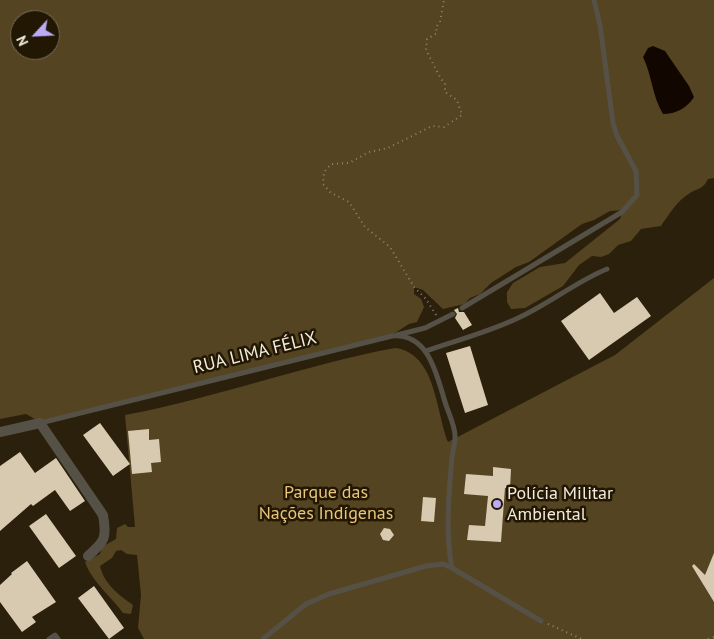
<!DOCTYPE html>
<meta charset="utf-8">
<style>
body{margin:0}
#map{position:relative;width:714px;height:639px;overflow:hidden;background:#2b200b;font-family:"PT Sans",sans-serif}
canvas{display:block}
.north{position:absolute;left:10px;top:10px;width:50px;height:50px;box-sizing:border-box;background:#211703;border:1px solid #756c5b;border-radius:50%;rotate:245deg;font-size:14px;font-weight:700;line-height:20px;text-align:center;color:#f2ebde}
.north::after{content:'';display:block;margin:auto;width:18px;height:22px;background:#bbaaf6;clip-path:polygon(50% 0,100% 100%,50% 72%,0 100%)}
</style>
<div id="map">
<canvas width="714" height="639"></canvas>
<div class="north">N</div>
</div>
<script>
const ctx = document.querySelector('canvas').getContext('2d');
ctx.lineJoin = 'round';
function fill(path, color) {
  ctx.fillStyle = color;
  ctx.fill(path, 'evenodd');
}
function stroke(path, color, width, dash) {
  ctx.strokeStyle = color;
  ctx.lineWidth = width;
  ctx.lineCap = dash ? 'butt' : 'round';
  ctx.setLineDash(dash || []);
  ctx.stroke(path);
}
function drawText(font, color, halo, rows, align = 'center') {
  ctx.font = font + ' "PT Sans",sans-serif';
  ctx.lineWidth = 5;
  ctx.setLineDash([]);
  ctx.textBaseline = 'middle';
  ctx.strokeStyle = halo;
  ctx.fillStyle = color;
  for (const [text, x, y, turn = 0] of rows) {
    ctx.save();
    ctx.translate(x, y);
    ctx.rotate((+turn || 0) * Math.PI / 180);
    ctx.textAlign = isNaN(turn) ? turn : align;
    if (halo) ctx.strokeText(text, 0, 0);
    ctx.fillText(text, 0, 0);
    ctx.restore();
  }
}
fill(new Path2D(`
 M0 0H714V178L708 179C703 189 699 188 690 193 677 201 669 214 661 226L641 229 631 241 618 245 609 254 601 257 592 256 579 265 563 286 525 308 511 309 507 302V292L513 283 540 267 565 263 620 219 623 210 610 211 594 220 582 224 529 262 516 267 491 283 480 294 470 298 464 304 443 309 423 290 414 287V294L421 299 424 307 417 322 409 324 392 335 40 422 26 414 0 419ZM20 20H50V50H20Z
 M714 278V639H144L138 628 141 595 137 555 127 554 121 550 116 551 112 558 100 566C104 584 119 595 133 605L131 614 123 613C111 596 92 582 85 562L100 554 102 547 116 539 117 528 125 524 128 527H135L125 415C216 398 304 365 395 348 436 353 436 412 448 442L615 355Z`), '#554421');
fill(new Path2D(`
 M653 46 665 51 689 86 694 97C687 108 676 114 663 114 652 96 652 75 643 57L648 48Z`), '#110700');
fill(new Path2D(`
 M600 293 614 313 637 297 651 316 589 360 561 321Z
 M458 308 459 312H464L472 325 463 330 455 318 457 314 454 310Z
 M470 346 488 405 465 413 446 353Z
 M100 423 130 464 113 476 83 435Z
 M149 429V440L159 439 161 462 151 463 152 472 132 474 128 431Z
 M20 452 35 473 56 458 85 501 70 511 55 490 33 506 31 504 0 531V466Z
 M493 467 511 469 510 489 505 488 501 542 467 540 469 525 485 526 488 496 464 494 466 474 493 476Z
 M423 497 436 498 434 522 421 521Z
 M46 514 76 556 59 568 29 526Z
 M384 528 390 529 394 535 389 541 383 540 380 534Z
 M714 553V602L692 566 694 564 705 575Z
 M27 561 56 602 32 617 36 622 22 632 0 602V585L12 574 11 573Z
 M94 586 124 628 109 639 78 598Z`), '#d7cab0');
stroke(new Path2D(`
 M436 315 426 299 414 287 390 247 365 227 349 202 331 193 323 184 324 172 331 164 349 163 369 152 388 148 432 126 444 127 462 115 457 100 445 92V83L441 79 426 50 427 39 437 33 436 27 440 22 444 0
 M548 624 582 639
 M708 639 714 637`), '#8e8574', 2, [1, 4]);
stroke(new Path2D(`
 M462 308 622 212 637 195 636 171 617 136 613 123 600 25 594 0
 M397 335 425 328 453 314
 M426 351C455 341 488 332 516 319 548 305 575 282 607 269
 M40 423 392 336C430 333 437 377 446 405 449 414 456 428 455 438 455 444 453 450 452 457 449 492 445 533 452 568L541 621
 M49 639 55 635 58 639
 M263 639 306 604 329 594 426 566 443 564 452 568`), '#565147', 5);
stroke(new Path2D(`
 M0 432 40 423 103 515C107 538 105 541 88 556`), '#565147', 10);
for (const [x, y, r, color] of [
 [497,504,5,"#bbaaf6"]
]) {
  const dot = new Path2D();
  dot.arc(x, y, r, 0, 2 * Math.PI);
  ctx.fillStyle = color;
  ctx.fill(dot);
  stroke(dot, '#211703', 2);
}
drawText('18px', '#f2ebde', '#211703', [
 ["RUA LIMA FÉLIX",255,353,-14]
]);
drawText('18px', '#eac57b', '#211703', [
 ["Parque das",326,493],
 ["Nações Indígenas",326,514]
]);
drawText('18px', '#f2ebde', '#211703', [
 ["Polícia Militar",507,494],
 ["Ambiental",507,515]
], 'left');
</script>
